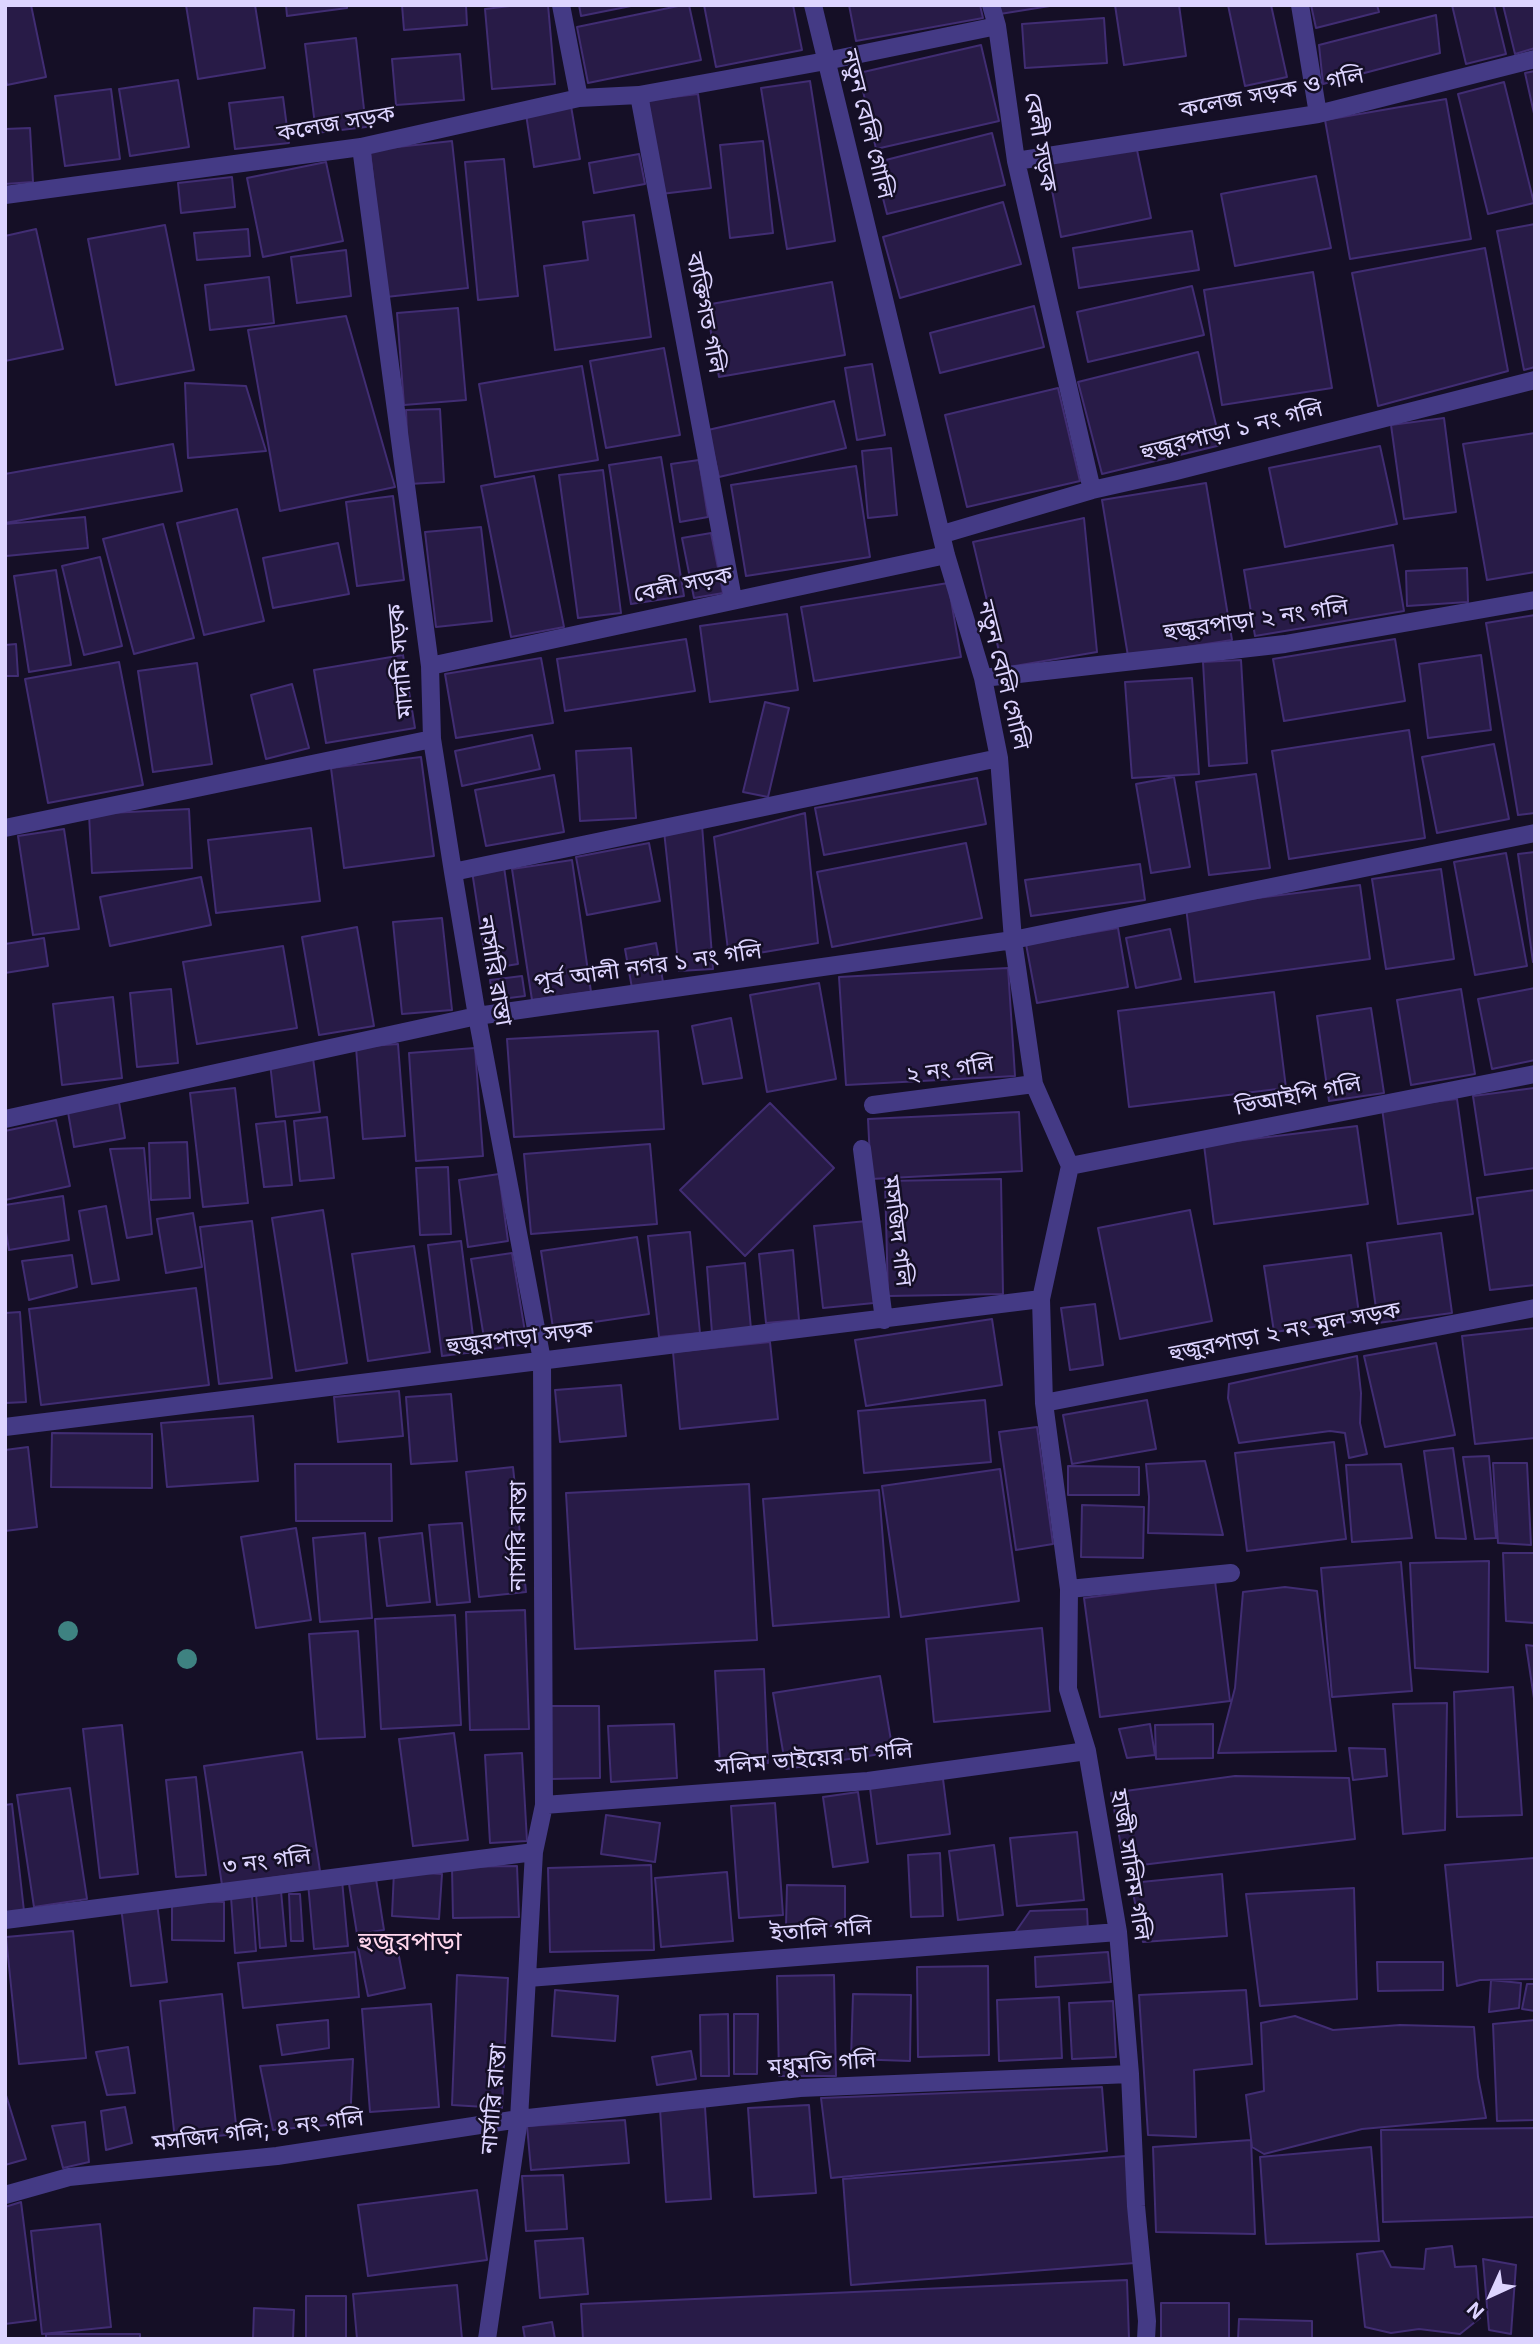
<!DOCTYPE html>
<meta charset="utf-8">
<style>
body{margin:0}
#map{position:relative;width:1540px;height:2344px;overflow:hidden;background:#150f26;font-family:Inter,sans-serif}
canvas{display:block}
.frame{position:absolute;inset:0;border:7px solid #ddd4ff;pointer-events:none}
.north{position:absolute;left:1456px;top:2260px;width:70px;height:70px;-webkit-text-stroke:5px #150f26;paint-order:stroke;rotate:225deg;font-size:19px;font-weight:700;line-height:28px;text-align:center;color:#ddd4ff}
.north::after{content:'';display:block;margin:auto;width:24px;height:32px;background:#ddd4ff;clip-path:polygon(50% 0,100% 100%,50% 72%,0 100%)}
</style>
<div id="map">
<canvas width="1540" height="2344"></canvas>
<div class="frame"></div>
<div class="north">N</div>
</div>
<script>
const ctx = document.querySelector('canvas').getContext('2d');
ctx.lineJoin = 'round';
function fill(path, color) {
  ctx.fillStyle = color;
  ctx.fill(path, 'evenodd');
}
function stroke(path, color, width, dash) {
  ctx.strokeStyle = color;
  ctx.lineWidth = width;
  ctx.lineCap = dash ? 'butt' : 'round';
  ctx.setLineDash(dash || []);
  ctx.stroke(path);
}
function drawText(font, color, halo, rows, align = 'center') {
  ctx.font = font + ' Inter,"Noto Sans Bengali",sans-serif';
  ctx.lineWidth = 5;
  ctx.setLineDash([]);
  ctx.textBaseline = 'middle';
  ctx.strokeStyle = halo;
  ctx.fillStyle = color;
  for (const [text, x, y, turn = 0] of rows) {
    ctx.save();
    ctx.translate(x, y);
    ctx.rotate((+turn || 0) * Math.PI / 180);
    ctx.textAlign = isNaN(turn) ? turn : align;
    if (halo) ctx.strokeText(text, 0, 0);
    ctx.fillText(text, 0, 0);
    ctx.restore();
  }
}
const building = new Path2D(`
 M5 5H31L46 77 7 85 5 75Z
 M186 5H255L265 68 198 79Z
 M286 5H347V8L287 16Z
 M402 5H466L467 25 404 30Z
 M518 5H548L555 84 492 89 485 9Z
 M579 5H636L581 16Z
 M683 5H689L701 60 588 83 577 27Z
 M704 5H793L802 50 716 67Z
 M849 5H980L983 18 856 41Z
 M999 5H1056L1000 14Z
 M1115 5H1179L1186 56 1124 65Z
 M1228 5H1271L1287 77 1245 86Z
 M1311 5H1377L1379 12 1316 28Z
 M1452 5H1494L1506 54 1466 64Z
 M1503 5H1535V48L1515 54Z
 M1436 15 1440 53 1323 84 1319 45Z
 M1104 18 1107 63 1025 68 1022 24Z
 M356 38 366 127 316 133 305 44Z
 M981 45 999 121 876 149 859 73Z
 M460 54 464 100 396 105 392 59Z
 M1535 71V118L1525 73Z
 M178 80 189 147 130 156 119 89Z
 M810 81 835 241 787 249 761 88Z
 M1504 82 1534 203 1488 214 1458 94Z
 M111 89 120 159 65 166 55 96Z
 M698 94 711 188 661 194 648 100Z
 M283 97 289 143 235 149 229 103Z
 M1446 99 1471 239 1350 259 1325 120Z
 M571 106 580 159 534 167 526 114Z
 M30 128 33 182 5 184V129Z
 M992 133 1005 185 887 214 874 163Z
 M452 141 468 288 386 297 370 150Z
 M763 141 773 233 730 238 720 145Z
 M1136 145 1151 218 1061 237 1047 164Z
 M639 154 645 184 594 193 589 163Z
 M504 159 518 296 478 300 465 162Z
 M326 162 343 241 263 257 247 178Z
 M1316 176 1331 248 1235 266 1221 194Z
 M232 177 235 207 181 213 178 183Z
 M1003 202 1021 264 900 298 883 237Z
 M634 215 651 337 555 350 544 266 588 260 583 222Z
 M1535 224V367L1524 370 1497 231Z
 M165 225 194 370 116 385 88 239Z
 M36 229 63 349 5 361V236Z
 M248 229 250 256 197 260 194 233Z
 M1192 231 1199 270 1079 288 1073 248Z
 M1485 248 1508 371 1378 406 1352 273Z
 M346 250 351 296 297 303 291 257Z
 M1313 272 1332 388 1222 405 1204 290Z
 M269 277 274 323 210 330 205 285Z
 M832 282 845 355 719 377 706 305Z
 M1192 286 1204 335 1088 362 1077 312Z
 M1034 306 1044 347 940 373 930 333Z
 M458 308 466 400 404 405 397 313Z
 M346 316 395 487 280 511 248 330Z
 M664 348 680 435 606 448 590 361Z
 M1198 352 1221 445 1102 474 1078 382Z
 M872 364 885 435 857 440 845 368Z
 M582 366 598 460 495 477 479 384Z
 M185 383 246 386 266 451 188 458Z
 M1058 388 1080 481 967 507 945 415Z
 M834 401 846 448 719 477 708 430Z
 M440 409 444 482 409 484 406 410Z
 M1444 418 1456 512 1404 519 1391 425Z
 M1535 433V572L1487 580 1463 444Z
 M173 444 182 491 5 523V474Z
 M1380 446 1397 524 1285 547 1269 468Z
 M891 448 897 515 868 518 862 451Z
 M661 457 684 596 631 604 609 465Z
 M699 460 708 517 680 522 671 464Z
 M856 466 870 557 746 576 731 485Z
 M603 470 621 613 578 618 559 475Z
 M534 476 564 627 511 637 481 486Z
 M1206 483 1232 640 1128 656 1102 500Z
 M393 496 404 580 357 586 346 502Z
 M237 509 264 621 204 635 177 523Z
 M85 517 88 548 6 556 5 524Z
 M1084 518 1097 652 1003 668 973 542Z
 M163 524 194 638 134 654 103 539Z
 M481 527 492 621 436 627 425 532Z
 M711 533 723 593 694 598 682 538Z
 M338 543 349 594 273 608 263 558Z
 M1393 545 1404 611 1255 636 1244 570Z
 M100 557 122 646 84 655 62 566Z
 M1467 568 1468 602 1407 606 1406 571Z
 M56 570 71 665 29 672 14 576Z
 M948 583 961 657 814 681 801 607Z
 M787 614 798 690 710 702 700 626Z
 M1535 615V813L1518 815 1486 623Z
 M686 639 695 691 565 711 557 659Z
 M1395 639 1405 701 1284 721 1273 659Z
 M16 644 18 676H5V645Z
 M403 655 415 728 326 743 314 670Z
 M1481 655 1491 730 1428 738 1419 664Z
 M541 658 553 723 456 738 445 674Z
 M1241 660 1247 763 1209 766 1203 662Z
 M119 662 143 785 48 803 25 679Z
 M197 663 212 764 153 772 138 671Z
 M1192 678 1199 774 1132 778 1125 682Z
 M292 684 309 748 266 759 251 695Z
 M765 702 789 708 768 797 743 792Z
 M1409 730 1425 838 1289 859 1272 751Z
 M532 735 540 769 462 786 455 751Z
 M1494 744 1509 819 1437 833 1422 757Z
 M631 748 636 818 580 821 576 751Z
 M421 757 434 856 344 868 331 768Z
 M1256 774 1270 868 1209 875 1196 782Z
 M554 775 564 832 486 846 475 790Z
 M1174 777 1190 867 1151 873 1136 784Z
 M977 778 986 824 824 855 815 808Z
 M189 809 192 868 92 873 89 814Z
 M805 813 818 943 729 958 714 837Z
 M702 825 713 969 679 971 664 831Z
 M311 828 320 901 216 913 208 840Z
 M64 829 79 929 33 935 18 836Z
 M649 843 660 901 587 915 576 857Z
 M966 843 982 918 832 947 817 872Z
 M1535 852V961L1533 962 1518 854Z
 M1506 853 1527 966 1475 975 1454 862Z
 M572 860 591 992 532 1000 512 869Z
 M1140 864 1145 900 1031 916 1025 880Z
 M504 867 518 964 487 969 472 871Z
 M1441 869 1454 959 1386 969 1372 879Z
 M201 877 211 925 110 946 100 897Z
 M1360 885 1370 959 1195 982 1186 907Z
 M442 918 452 1010 402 1014 393 922Z
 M357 927 374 1026 319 1035 302 937Z
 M1118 928 1128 987 1037 1003 1026 944Z
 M1170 929 1181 979 1136 988 1126 938Z
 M44 938 48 966 5 973V944Z
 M656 943 663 982 632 988 625 949Z
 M283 946 297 1028 197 1044 183 962Z
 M1008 968 1015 1076 846 1085 839 977Z
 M522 976 525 996 493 1000 490 980Z
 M819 983 836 1079 767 1092 750 995Z
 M1535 988V1060L1492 1069 1478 999Z
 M171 989 178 1063 137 1067 130 993Z
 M1461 989 1475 1074 1411 1085 1397 1000Z
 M1274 992 1286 1088 1129 1107 1118 1011Z
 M113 997 122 1078 62 1085 53 1004Z
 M1371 1008 1384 1093 1329 1101 1317 1016Z
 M731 1018 742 1078 703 1084 692 1026Z
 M658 1031 664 1129 514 1137 507 1039Z
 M398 1044 405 1136 363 1139 356 1047Z
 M475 1048 483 1156 416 1161 409 1053Z
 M313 1058 320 1112 276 1117 270 1063Z
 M235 1088 248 1203 203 1207 190 1093Z
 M1534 1088 1535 1168 1485 1175 1473 1096Z
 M1457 1099 1473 1214 1398 1224 1382 1108Z
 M119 1102 125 1138 74 1147 68 1112Z
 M770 1103 834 1168 745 1256 680 1190Z
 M1019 1112 1022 1171 871 1179 868 1119Z
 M327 1117 334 1178 300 1181 294 1121Z
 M56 1120 70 1186 5 1200V1131Z
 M285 1121 292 1185 264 1187 256 1124Z
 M1357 1126 1368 1204 1214 1224 1204 1145Z
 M187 1142 190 1198 151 1200 149 1143Z
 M650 1144 657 1224 531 1234 524 1154Z
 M144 1148 152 1234 127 1238 110 1149Z
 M448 1167 451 1234 420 1235 416 1168Z
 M499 1174 508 1241 468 1247 459 1180Z
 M1001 1179 1003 1294 888 1296 885 1181Z
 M1535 1190V1285L1490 1290 1477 1198Z
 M63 1196 69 1240 9 1250 5 1226V1205Z
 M106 1206 119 1280 92 1284 79 1211Z
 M323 1210 347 1363 296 1371 272 1218Z
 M1190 1210 1212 1321 1120 1339 1098 1228Z
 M193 1213 202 1267 166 1273 157 1219Z
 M252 1221 272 1378 219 1384 200 1227Z
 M867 1221 874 1303 823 1308 814 1226Z
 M690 1232 700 1333 659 1337 648 1236Z
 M1441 1233 1452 1313 1378 1323 1367 1243Z
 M637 1237 649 1314 553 1328 541 1251Z
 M461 1241 475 1352 442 1356 428 1245Z
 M414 1246 430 1352 368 1361 352 1254Z
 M793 1250 799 1320 766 1323 759 1254Z
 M512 1253 527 1344 486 1350 471 1259Z
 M72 1255 77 1287 29 1300 22 1261Z
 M1351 1255 1360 1321 1274 1332 1264 1266Z
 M745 1263 751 1329 712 1333 707 1267Z
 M196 1288 209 1385 41 1405 29 1309Z
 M1095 1304 1103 1365 1070 1370 1061 1308Z
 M20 1312 26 1402 5 1403V1313Z
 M992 1319 1002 1385 866 1406 855 1340Z
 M1535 1328V1438L1475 1444 1462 1336Z
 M770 1342 778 1419 680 1429 673 1352Z
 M1436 1343 1455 1435 1385 1447 1364 1356Z
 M1357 1356 1361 1393 1360 1423 1367 1454 1349 1458 1345 1433 1330 1431 1239 1443 1228 1398 1229 1384Z
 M621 1385 626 1436 560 1442 555 1390Z
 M399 1391 403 1436 338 1442 334 1397Z
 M451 1394 457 1461 411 1464 406 1397Z
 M985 1400 991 1462 864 1473 858 1411Z
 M1147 1400 1156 1449 1072 1464 1063 1415Z
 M253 1416 258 1481 167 1487 161 1423Z
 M1037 1427 1053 1544 1016 1550 999 1432Z
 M52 1433 152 1434V1488L51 1487Z
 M1334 1442 1346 1539 1247 1551 1235 1453Z
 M28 1447 37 1527 5 1531V1450Z
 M1453 1448 1466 1539 1436 1538 1424 1451Z
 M1489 1456 1496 1538 1475 1539 1463 1457Z
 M1205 1461 1223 1535 1148 1533 1149 1497 1146 1464Z
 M1493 1463H1527L1531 1545 1498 1543Z
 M295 1464H391L392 1521H296Z
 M1401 1464 1412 1538 1352 1542 1346 1465Z
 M1068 1466 1139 1467V1495H1068Z
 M513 1467 526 1592 479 1597 466 1472Z
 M1000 1469 1019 1601 901 1617 882 1486Z
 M749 1484 757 1640 575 1649 566 1493Z
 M879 1490 889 1617 773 1626 763 1499Z
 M1082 1505 1144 1507 1143 1558 1081 1557Z
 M462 1523 470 1602 437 1605 429 1525Z
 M296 1528 311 1620 256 1628 241 1537Z
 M365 1533 372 1618 320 1622 313 1538Z
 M422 1533 430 1602 387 1606 379 1538Z
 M1503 1553H1535V1623L1506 1621Z
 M1489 1561 1488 1672 1415 1668 1410 1563Z
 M1401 1562 1412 1691 1332 1697 1321 1568Z
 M1215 1581 1230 1701 1100 1717 1084 1598Z
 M1285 1587 1317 1591 1336 1751 1218 1753 1235 1688 1243 1592Z
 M525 1610 529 1729 470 1730 466 1612Z
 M455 1615 461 1725 381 1729 375 1619Z
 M1042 1628 1050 1711 934 1722 926 1639Z
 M358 1631 365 1737 317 1739 309 1634Z
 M1526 1645 1535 1646V1705Z
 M764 1669 768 1763 720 1766 715 1671Z
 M880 1676 893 1752 786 1769 773 1693Z
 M1513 1687 1522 1815 1457 1817 1454 1692Z
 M1447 1703 1445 1830 1403 1834 1393 1704Z
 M548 1706H599L600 1778 550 1779Z
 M674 1724 677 1778 611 1782 608 1726Z
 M1150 1724 1155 1755 1127 1758 1119 1729Z
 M1213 1724V1758L1156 1759 1155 1725Z
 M122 1725 138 1874 100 1878 83 1729Z
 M454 1733 468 1840 413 1846 399 1739Z
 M1349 1748 1385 1749 1387 1776 1353 1780Z
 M302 1752 320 1871 222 1885 204 1766Z
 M522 1753 527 1841 490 1843 485 1755Z
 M1235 1776 1349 1778 1355 1839 1125 1867 1111 1793Z
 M196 1777 206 1875 176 1877 166 1780Z
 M943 1779 950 1834 877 1844 870 1788Z
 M70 1788 87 1899 34 1907 17 1795Z
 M858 1792 868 1862 833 1867 823 1797Z
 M775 1803 783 1915 739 1918 731 1806Z
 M12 1804 24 1911 5 1913V1805Z
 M606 1815 660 1823 655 1862 601 1854Z
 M1077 1832 1084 1900 1017 1906 1010 1838Z
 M994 1845 1003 1915 958 1920 949 1851Z
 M940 1853 943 1916 911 1917 908 1855Z
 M1535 1858V1979L1480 1980 1457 1986 1445 1865Z
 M651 1865 654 1950 550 1952 548 1868Z
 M517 1866 519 1917 453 1918 452 1867Z
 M394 1871 442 1874 439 1919 392 1916Z
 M727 1872 733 1941 661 1947 655 1878Z
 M1222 1874 1227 1936 1143 1942 1131 1883Z
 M376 1879 384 1930 357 1934 349 1884Z
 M342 1880 348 1946 314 1949 308 1883Z
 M787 1885 845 1886V1926H786Z
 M1354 1888 1357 1999 1260 2006 1246 1894Z
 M281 1891 286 1946 260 1948 256 1893Z
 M289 1894H300L303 1941H291Z
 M252 1896 256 1951 235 1953 231 1897Z
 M172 1901 224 1902V1941L172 1940Z
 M157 1903 167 1982 131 1986 121 1907Z
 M1087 1909 1088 1932 1012 1937 1030 1911Z
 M73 1931 86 2058 19 2064 6 1937Z
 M396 1941 405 1988 368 1996 358 1947Z
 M355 1952 359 1997 243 2008 238 1963Z
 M1108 1952 1111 1982 1036 1987 1035 1957Z
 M1377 1962H1443V1990L1378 1991Z
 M988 1966 989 2055 918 2057 917 1967Z
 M457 1975 508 1978 502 2108 452 2105Z
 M834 1975 836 2076H779L777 1976Z
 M1491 1980 1521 1983 1519 2008 1489 2012Z
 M1527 1984H1535V2011L1522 2009Z
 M555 1990 618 1996 615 2041 552 2036Z
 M1246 1990 1252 2064 1194 2070 1196 2137 1148 2135 1139 1995Z
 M222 1994 237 2134 175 2140 160 2001Z
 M853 1994 911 1995 910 2061 851 2059Z
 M1059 1997 1062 2058 999 2061 997 2000Z
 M1113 2001 1116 2057 1072 2059 1069 2003Z
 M431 2004 439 2107 370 2112 362 2009Z
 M728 2014 729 2076H701L700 2015Z
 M734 2014H758L757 2074H734Z
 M1295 2016 1333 2030 1400 2025 1474 2027 1478 2077 1486 2118 1362 2129 1264 2154 1252 2147 1246 2095 1264 2091 1261 2023Z
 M328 2020 329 2048 282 2055 277 2025Z
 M1535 2020V2120L1497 2121 1493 2024Z
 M128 2047 135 2093 107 2095 96 2052Z
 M691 2051 696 2079 657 2085 652 2057Z
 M353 2059 350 2123 273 2130 260 2066Z
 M1102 2087 1107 2151 831 2178 821 2098Z
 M5 2092 26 2159 5 2165Z
 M809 2105 816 2193 754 2197 748 2108Z
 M125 2107 132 2143 106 2150 101 2111Z
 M705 2107 711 2199 666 2202 660 2109Z
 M625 2120 629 2163 531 2170 527 2126Z
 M85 2122 89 2162 63 2168 52 2126Z
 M1535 2128V2217L1383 2222 1381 2130Z
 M1251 2140 1255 2234 1156 2232 1153 2147Z
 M1371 2147 1379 2241 1266 2244 1260 2157Z
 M1126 2156 1135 2263 851 2285 843 2179Z
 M563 2175 567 2229 526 2231 522 2176Z
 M477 2190 487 2260 368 2276 358 2205Z
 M21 2202 36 2320 5 2324V2207Z
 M100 2224 111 2327 42 2334 31 2231Z
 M583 2238 588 2294 540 2298 535 2241Z
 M1452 2246 1455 2267 1476 2266 1480 2318 1460 2334 1419 2329 1391 2333 1365 2327 1357 2254 1383 2251 1391 2267 1424 2269 1426 2249Z
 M1483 2259 1516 2265 1511 2334 1489 2330Z
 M1127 2280 1129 2339H583L581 2304Z
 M457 2285 462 2339H357L353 2294Z
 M306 2296H346V2339H306Z
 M1161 2303H1229V2339H1161Z
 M254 2308 294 2310 293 2339H253Z
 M1239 2319 1312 2321V2339H1238Z
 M552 2322 555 2339H525L523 2327Z
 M46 2334H140V2339H46Z`);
fill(building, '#281b47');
stroke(building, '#412d73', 2);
stroke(new Path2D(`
 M813 5 946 555 983 678 999 758 1013 940 1034 1084 1070 1166 1041 1299 1044 1403 1069 1589 1068 1689 1087 1751 1118 1932 1130 2074 1136 2206 1147 2321 1146 2339
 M991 5 997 26 1016 161 1092 490
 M1300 5 1318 114
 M639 95 826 61 997 26
 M579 98 639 95 733 599
 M361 147 430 666 432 739 453 872 477 1016 542 1360 544 1805 534 1852 519 2119 487 2339
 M1016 161 1318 114 1535 59
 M5 195 361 147 579 98 561 5
 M943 534 1092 490 1172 472 1535 380
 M430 666 946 555
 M983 678 1285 644 1535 600
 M5 828 432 739
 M453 872 999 758
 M873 1105 1034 1084
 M5 1119 477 1016 1013 940 1535 833
 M862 1149 884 1320
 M1070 1166 1535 1074
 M1044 1403 1535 1308
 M5 1427 1041 1299
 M1069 1589 1231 1573
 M544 1805 868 1781 1087 1751
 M5 1920 534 1852
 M528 1978 1118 1932
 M5 2195 69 2177 277 2156 519 2119 800 2088 1130 2074`), '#443a85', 18);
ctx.fillStyle = '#3e8281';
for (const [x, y] of [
 [68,1631],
 [187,1659]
]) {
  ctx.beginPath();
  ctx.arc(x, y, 10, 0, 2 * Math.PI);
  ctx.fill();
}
drawText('23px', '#ddd4ff', '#150f26', [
 ["কলেজ সড়ক ও গলি",1272,93,-11],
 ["কলেজ সড়ক",336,124,-10],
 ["নতুন বেলি গোলি",867,124,76],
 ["বেলী সড়ক",1040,142,80],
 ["ব্যক্তিগত গলি",705,313,79],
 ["হুজুরপাড়া ১ নং গলি",1232,431,-14],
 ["বেলী সড়ক",683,585,-12],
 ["হুজুরপাড়া ২ নং গলি",1256,620,-8],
 ["মাদামি সড়ক",401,661,-95],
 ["নতুন বেলি গোলি",1003,675,76],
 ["পূর্ব আলী নগর ১ নং গলি",648,967,-8],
 ["নার্সারি রাস্তা",494,971,80],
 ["২ নং গলি",950,1070,-8],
 ["ভিআইপি গলি",1298,1096,-11],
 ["মসজিদ গলি",897,1231,83],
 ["হুজুরপাড়া ২ নং মূল সড়ক",1285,1332,-11],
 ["হুজুরপাড়া সড়ক",520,1338,-7],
 ["নার্সারি রাস্তা",518,1536,-90],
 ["সলিম ভাইয়ের চা গলি",814,1759,-5],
 ["৩ নং গলি",267,1862,-7],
 ["হাজী সালিম গলি",1130,1865,81],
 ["ইতালি গলি",821,1931,-4],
 ["মধুমতি গলি",822,2064,-4],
 ["নার্সারি রাস্তা",494,2099,-85],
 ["মসজিদ গলি; ৪ নং গলি",258,2131,-7]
]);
drawText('26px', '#ffd6ed', '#150f26', [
 ["হুজুরপাড়া",410,1942]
]);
</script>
